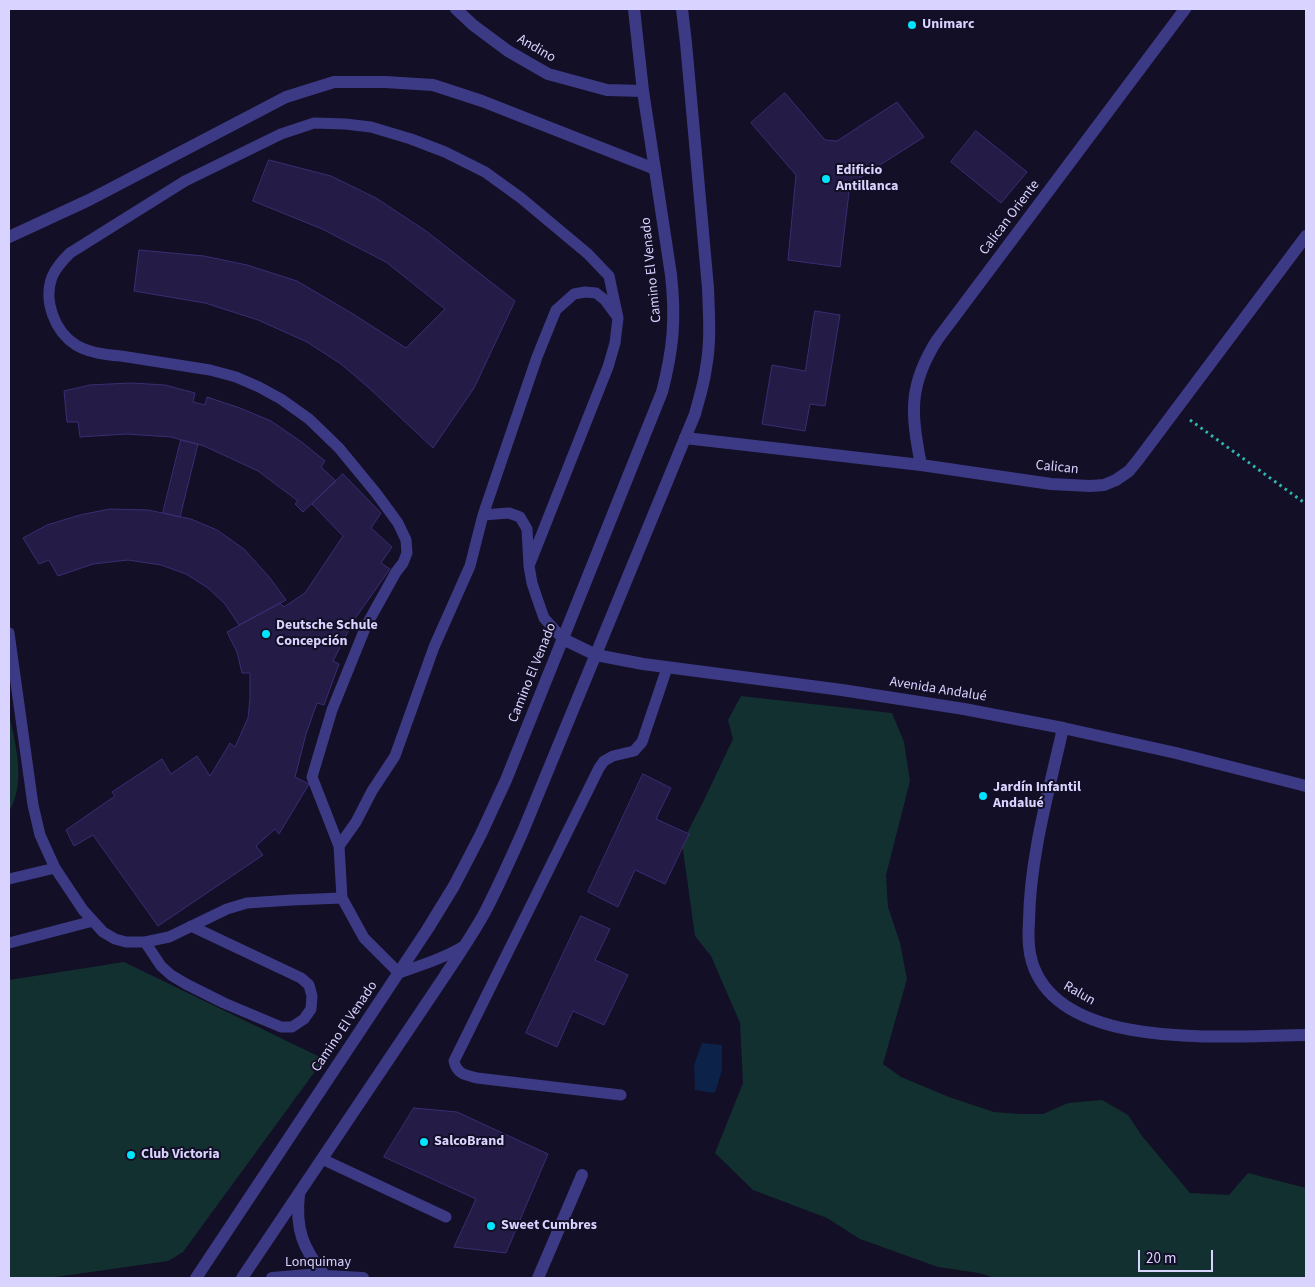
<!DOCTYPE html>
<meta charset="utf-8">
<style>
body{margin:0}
#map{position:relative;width:1315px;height:1287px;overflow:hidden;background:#130f26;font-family:"Source Sans 3",sans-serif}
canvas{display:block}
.frame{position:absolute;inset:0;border:10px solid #d9d4ff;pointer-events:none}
.scale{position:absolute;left:1138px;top:1250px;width:75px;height:22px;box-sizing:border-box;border:2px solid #d9d4ff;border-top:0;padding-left:6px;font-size:15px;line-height:18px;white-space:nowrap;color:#d9d4ff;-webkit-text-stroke:4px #130f26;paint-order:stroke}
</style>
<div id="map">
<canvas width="1315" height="1287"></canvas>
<div class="frame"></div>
<div class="scale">20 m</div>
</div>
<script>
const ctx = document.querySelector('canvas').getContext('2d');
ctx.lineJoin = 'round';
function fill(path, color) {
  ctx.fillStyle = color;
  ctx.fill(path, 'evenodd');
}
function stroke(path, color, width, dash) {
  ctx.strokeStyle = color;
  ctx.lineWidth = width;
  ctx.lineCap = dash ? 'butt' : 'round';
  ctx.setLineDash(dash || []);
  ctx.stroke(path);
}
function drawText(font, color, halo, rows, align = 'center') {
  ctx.font = font + ' "Source Sans 3",sans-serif';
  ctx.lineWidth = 4;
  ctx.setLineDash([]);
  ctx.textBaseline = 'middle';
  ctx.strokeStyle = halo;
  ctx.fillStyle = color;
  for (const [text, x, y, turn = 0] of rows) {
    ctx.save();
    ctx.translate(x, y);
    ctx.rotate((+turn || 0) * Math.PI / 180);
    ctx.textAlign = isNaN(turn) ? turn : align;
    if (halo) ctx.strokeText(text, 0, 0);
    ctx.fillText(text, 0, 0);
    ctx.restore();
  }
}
fill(new Path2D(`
 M741 696 892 713 904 742 910 781 886 875 888 907 900 943 907 979 883 1064 901 1077 949 1097 994 1112 1020 1114H1043L1068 1103 1102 1100 1128 1115 1142 1136 1190 1193 1229 1195 1248 1173 1306 1188V1278H995L979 1273 938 1267 860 1239 827 1218 753 1190 715 1153 743 1083 740 1023 711 956 695 936 682 843 704 800 733 739 728 720Z
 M9 714C16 746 26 782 9 812Z
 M124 962 324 1059 183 1252 168 1261 49 1278H9V980Z`), '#12302f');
fill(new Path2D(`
 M702 1043 722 1045V1070L715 1093 695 1090 694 1065Z`), '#0c2248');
const building = new Path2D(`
 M785 93 825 140 837 141 897 102 924 137 850 184 840 267 788 260 796 175 751 123Z
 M976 131 1027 172 1001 203 951 162Z
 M269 160 331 176 376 198 426 231 515 301 474 388 433 448 368 387 341 364 307 342 258 320 205 303 134 291 139 250 204 256 247 265 297 281 353 314 406 348 445 309 386 262 322 229 253 201Z
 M815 311 840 315 825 406 810 404 805 431 762 424 772 365 805 371Z
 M132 383 165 385 195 393 193 402 205 405 207 397 240 408 271 421 303 443 325 461 321 467 336 481 303 512 295 504 298 501 258 471 204 446 171 437 126 434 80 437 78 422H67L64 391 90 385Z
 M181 440 198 444 180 517 163 513Z
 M343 474 381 513 371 528 392 547 381 563 390 569 354 620 333 661 339 664 324 705 317 703 306 734 295 777 309 784 279 834 275 829 256 846 263 855 158 926 93 835 74 846 66 830 115 796 112 792 162 759 171 774 197 756 210 776 230 743 235 747 248 718 250 698V673H242L237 652 227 632 280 603 284 607 305 593 343 536 312 504Z
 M110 509 148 510 191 519 217 530 244 549 270 578 286 600 239 625 225 604 208 588 186 574 161 565 128 560 93 564 58 576 49 560 39 564 23 538 47 525 80 515Z
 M643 774 671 788 656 819 689 834 665 884 635 870 618 907 588 892Z
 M581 916 610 929 595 960 628 975 604 1025 573 1011 557 1047 526 1033Z
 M414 1108 457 1112 548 1154 506 1253 454 1247 476 1199 384 1157Z`);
fill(building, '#241b47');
stroke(building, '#3b2d73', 1);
stroke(new Path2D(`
 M1190 420 1306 504`), '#2fb8b0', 3, [2.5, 4]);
stroke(new Path2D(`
 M483 515 509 513 520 517 527 529 529 566 532 583 537 598 544 618 563 639
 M9 633 33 805 40 835 55 868 83 910 103 932 115 939 126 942H145L169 937 227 909 247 903 292 900 342 898
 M339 846 312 777 332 710 366 626 396 572 403 563 407 553 406 540 398 523 376 493 339 448 309 419 281 399 259 387 236 377 210 370 121 356C106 355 89 353 76 345 55 332 43 301 52 277 56 267 63 260 70 253L185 181 281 134 314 123 345 124 371 127 411 139 445 152 485 172 521 198 588 254 609 276 618 318 615 343 608 367 529 566
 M9 879 55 868
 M145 942 161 966 171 975 186 984 224 1003 281 1027H292L304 1019 311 1009 312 996 309 985 301 978 191 926
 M9 943 93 921
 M464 946C444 958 422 965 399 973L364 938 342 898 339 846 356 822 372 791 395 756 434 647 470 566 483 515 537 357 556 310 574 294 585 292 596 293 605 300 616 315
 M621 1095 477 1078C465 1075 457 1074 454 1061L599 768 604 761 613 756 634 751 642 742 667 668
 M322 1159 446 1217`), '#3d3a85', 11);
stroke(new Path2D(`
 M456 9 473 25 508 51 548 74 607 90 643 91
 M9 237 89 200 286 97 334 82H385L433 85 482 101 655 169
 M685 438 921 465 1051 484 1090 486 1104 485 1116 480 1129 471 1138 460 1306 236
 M921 465C911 413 908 386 937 340L1185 9
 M1063 728C1049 791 1030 856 1029 921 1028 934 1028 949 1032 962 1060 1054 1232 1035 1306 1035
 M299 1194C295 1229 303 1249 325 1276
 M272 1278 308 1275 363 1278
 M538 1278 582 1175`), '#3d3a85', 12);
stroke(new Path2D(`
 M563 639 596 655 643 664 842 690 964 709 1063 728 1176 753 1306 786
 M196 1278 427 930 454 886 481 834 506 780 662 392C673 350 676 319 671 275L643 91 634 9
 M242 1278 444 977C458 956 473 934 485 912 499 885 511 858 523 831L695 414C699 399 704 384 706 368 711 341 709 315 708 288L686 43 682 9`), '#3d3a85', 12);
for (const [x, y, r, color] of [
 [912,25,5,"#00e5ff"],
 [826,179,5,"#00e5ff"],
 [266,634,5,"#00e5ff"],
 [983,796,5,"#00e5ff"],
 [424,1142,5,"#00e5ff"],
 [131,1155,5,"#00e5ff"],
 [491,1226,5,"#00e5ff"]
]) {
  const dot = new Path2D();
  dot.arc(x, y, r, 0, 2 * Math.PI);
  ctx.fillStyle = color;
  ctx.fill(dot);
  stroke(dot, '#130f26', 2);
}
drawText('bold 14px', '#d9d4ff', '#130f26', [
 ["Unimarc",922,25],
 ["Edificio",836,171],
 ["Antillanca",836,187],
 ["Deutsche Schule",276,626],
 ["Concepción",276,642],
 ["Jardín Infantil",993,788],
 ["Andalué",993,804],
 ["SalcoBrand",434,1142],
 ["Club Victoria",141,1155],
 ["Sweet Cumbres",501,1226]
], 'left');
drawText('14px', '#d9d4ff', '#130f26', [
 ["Andino",536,49,30],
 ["Calican Oriente",1010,218,-53],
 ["Camino El Venado",652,270,-96],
 ["Calican",1057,468,6],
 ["Camino El Venado",533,673,-68],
 ["Avenida Andalué",938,690,9],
 ["Ralun",1079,994,30],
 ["Camino El Venado",345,1027,-56],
 ["Lonquimay",318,1263]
]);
</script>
